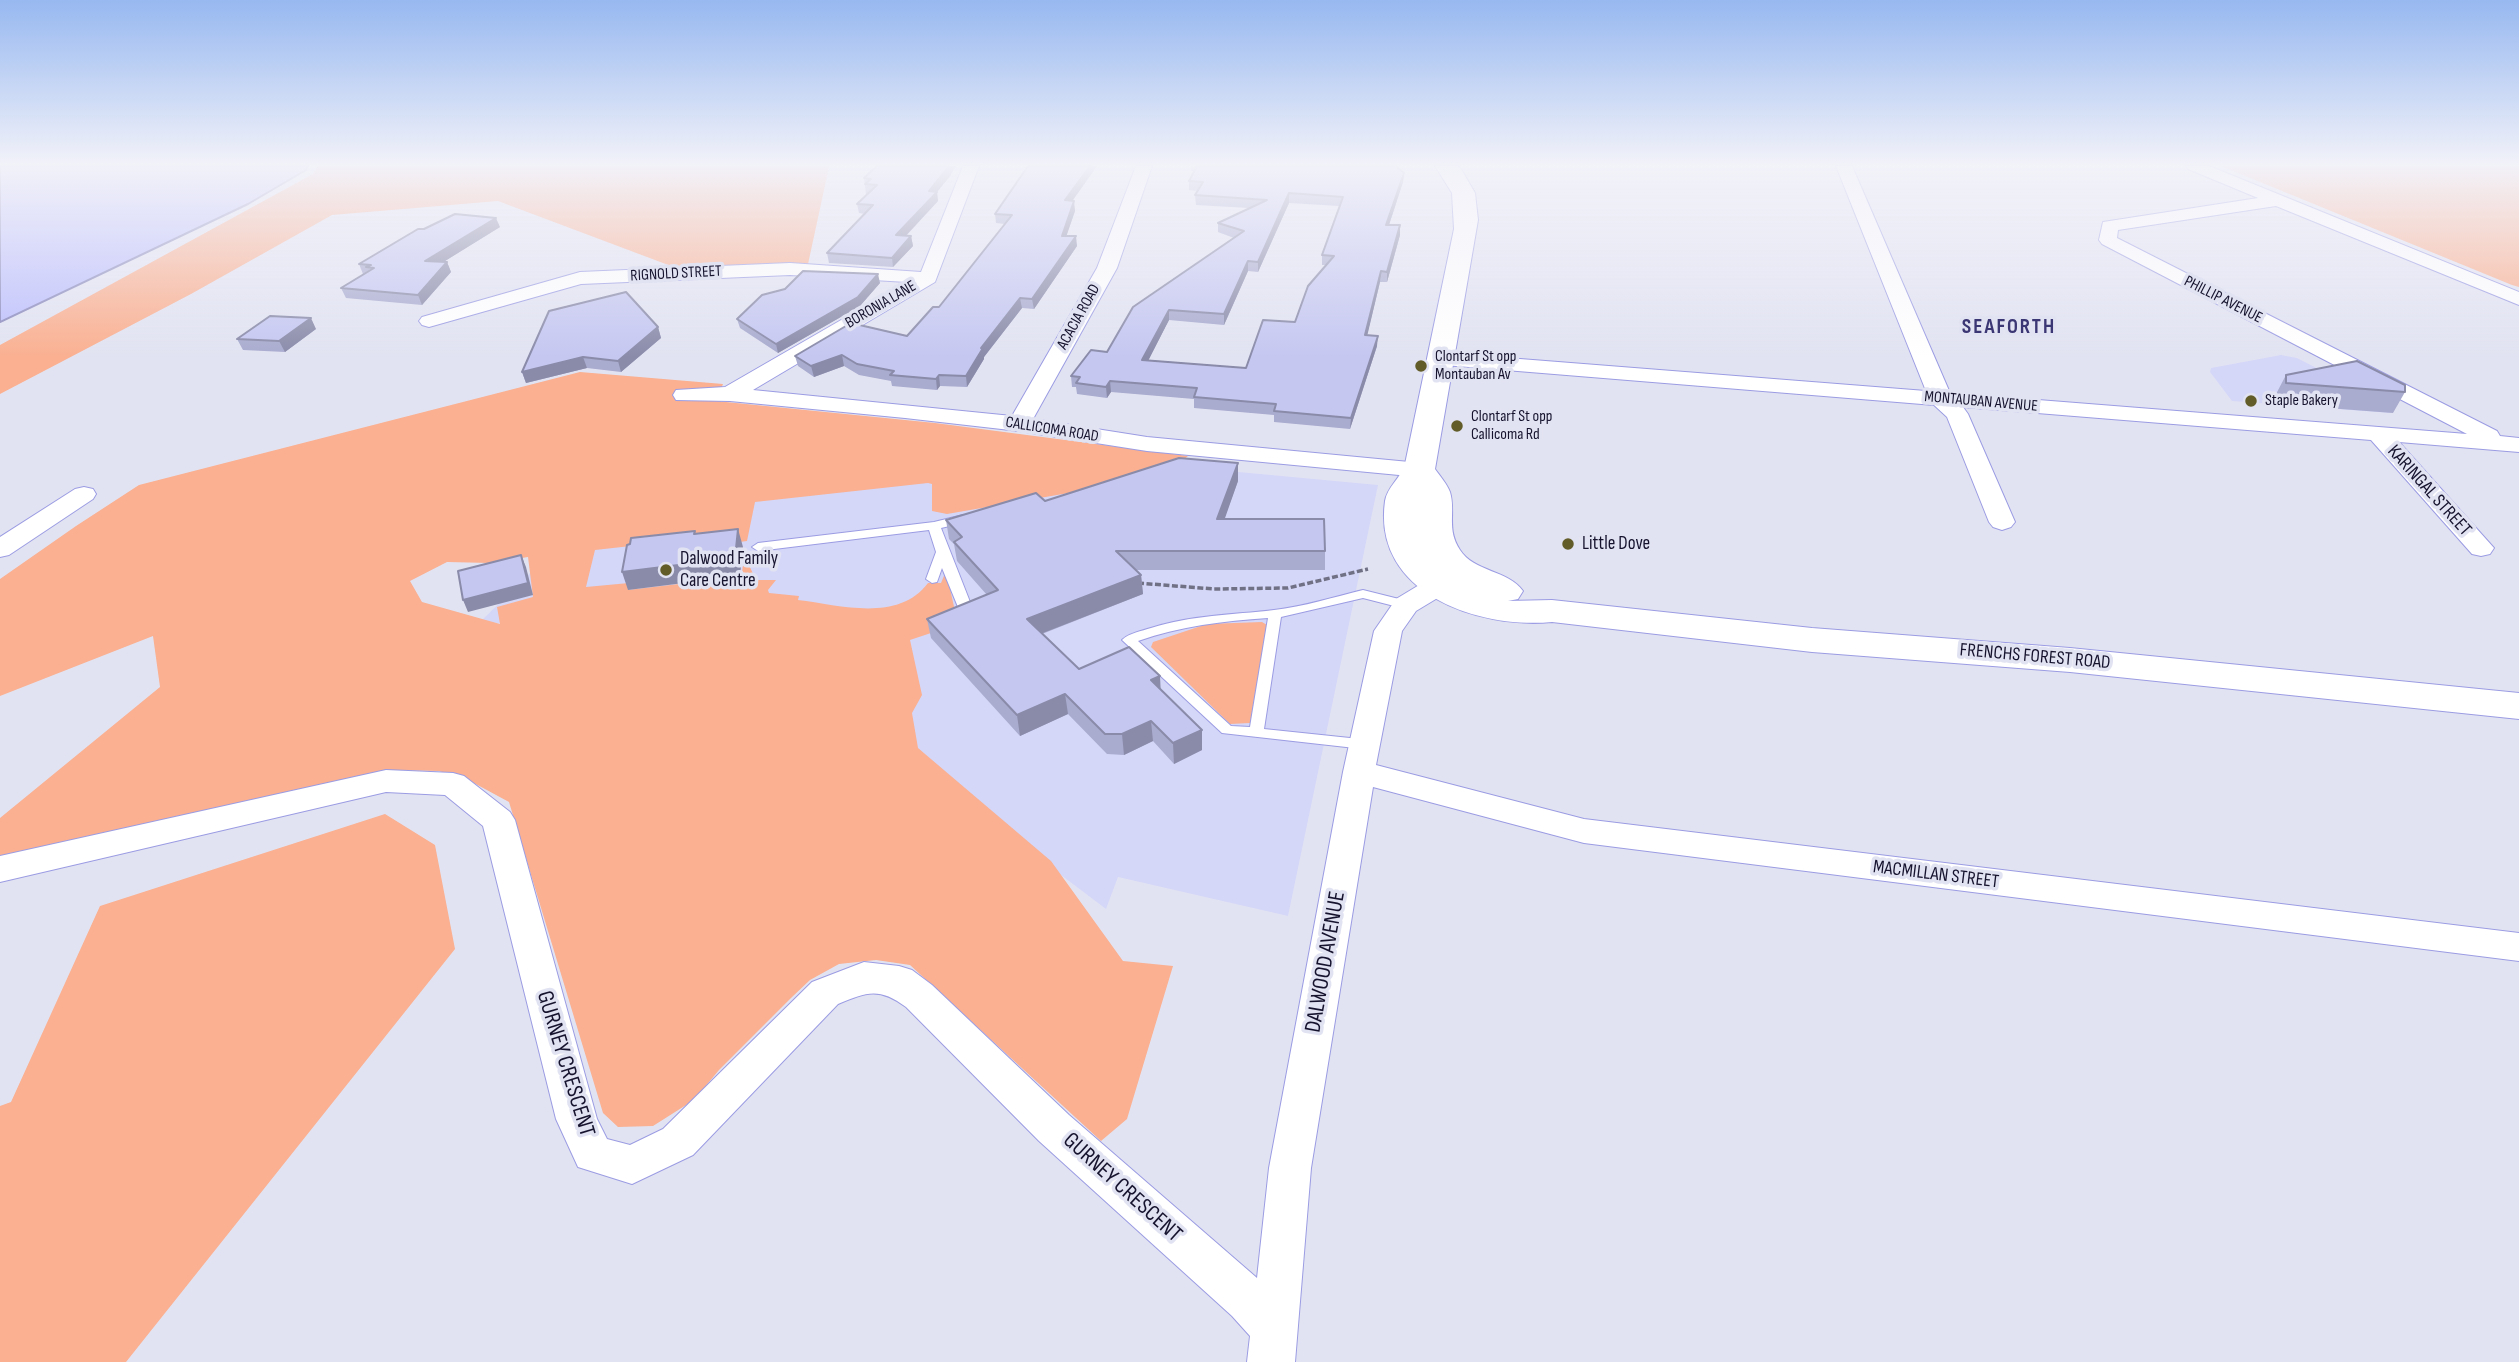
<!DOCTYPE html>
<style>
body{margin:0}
canvas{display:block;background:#e2e3f2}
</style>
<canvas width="2519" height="1362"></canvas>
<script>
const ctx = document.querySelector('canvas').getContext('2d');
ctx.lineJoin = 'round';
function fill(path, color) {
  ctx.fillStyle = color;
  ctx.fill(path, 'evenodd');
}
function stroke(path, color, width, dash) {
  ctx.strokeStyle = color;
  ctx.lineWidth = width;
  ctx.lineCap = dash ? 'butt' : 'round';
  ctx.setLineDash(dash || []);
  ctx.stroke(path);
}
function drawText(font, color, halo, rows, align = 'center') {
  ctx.font = font + ' "Sofia Sans Condensed",sans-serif';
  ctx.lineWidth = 7;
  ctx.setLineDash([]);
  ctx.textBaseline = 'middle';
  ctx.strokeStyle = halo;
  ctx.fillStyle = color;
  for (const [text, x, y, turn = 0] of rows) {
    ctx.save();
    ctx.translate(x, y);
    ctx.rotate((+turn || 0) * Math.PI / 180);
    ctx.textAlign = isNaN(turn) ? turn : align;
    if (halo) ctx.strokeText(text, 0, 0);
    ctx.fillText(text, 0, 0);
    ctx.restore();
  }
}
fill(new Path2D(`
 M2281 355 2297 358 2393 407 2390 413 2232 401 2210 372 2211 368Z
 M704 422 1378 485 1288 916 1118 877 1106 909 1012 838 663 644 481 621 572 532Z`), '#d5d7f8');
fill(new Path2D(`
 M318 166H827L829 167 808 264 671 266 498 201 332 215 191 294 0 394V345L313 174Z
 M2221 166H2519V287L2512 285Z
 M580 372 723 384 716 401 935 423 1188 456 1178 464 1086 490 947 514 932 511V484L928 483 755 502 747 541 680 550 667 542 595 550 586 587 629 583 628 590 696 582 697 578 742 573 743 564 748 563 756 580H776L768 590 769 593 799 596 798 600C840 605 898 623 928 583H941L946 571 955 611 946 628 910 640 922 695 912 713 918 748 1051 861 1123 961 1173 966 1127 1119 1101 1141 910 965 876 960 839 964 810 980 791 998 719 1070 694 1100 653 1126 618 1127 603 1113 509 802 472 782 439 771 394 770 0 860V818L160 687 153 636 0 696V579L76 526 139 485ZM528 557 533 597 497 607 500 624 422 602 410 581 447 562 490 563Z
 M1262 622 1267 625 1250 723 1230 724 1151 647 1153 642 1207 624Z
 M385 814 435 845 455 949 126 1362H0V1106L11 1102 100 906Z`), '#fab091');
const water = new Path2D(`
 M0 166H308L306 170 248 204 0 322Z`);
fill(water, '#bdbffc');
stroke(water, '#8b8bbe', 2);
const lane = new Path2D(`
 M963 515 969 519 967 522 941 528 972 607 965 611 958 607 942 568 937 582 932 583 926 579 936 552 929 530 758 551 752 547 758 543 934 522Z
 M1363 590 1411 602 1413 605 1406 609 1363 598 1281 617 1264 729 1369 740 1371 744 1369 748 1364 749 1222 733 1122 640C1129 633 1142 631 1151 628 1192 615 1232 615 1274 610 1303 607 1334 597 1363 590ZM1268 618 1250 727 1231 726 1138 641C1181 626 1223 621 1268 618Z`);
const street = new Path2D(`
 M963 166H979L935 282 753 390 1012 416 1097 268 1136 166H1152L1117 268 1033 419 1147 437 1420 463 1429 465 1432 470 1429 475 1420 477 1147 451 1019 431 905 418 730 401 676 400 673 395 676 390 725 387 907 282 790 275 581 284 429 327 422 325 419 321 422 317 580 272 790 263 921 272Z
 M1836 166H1852L1950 393 2467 434 2102 244 2099 240 2103 222 2258 198 2188 169 2186 166H2209L2519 292V305L2276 206 2118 230 2117 238 2497 431 2500 436 2519 438V452L2399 442 2494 548 2490 554 2481 556 2472 554 2371 440 1963 407 1968 414 2015 522 2011 527 2002 530 1993 527 1989 522 1947 417 1934 405 1444 365 1436 364 1433 359 1436 354 1444 353 1926 391Z
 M84 487 93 489 96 494 93 499 9 555 0 557V537L75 489Z
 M1459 565 1469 567 1472 573 1469 579 1416 611 1402 631 1376 765 1584 819 2519 933V961L1584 843 1373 787 1311 1168 1295 1362H1247L1250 1336 1232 1316 1039 1141 906 1007C879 987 867 992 838 1004L693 1155 632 1184 578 1167 556 1119 483 826 445 795 386 792 0 882V856L386 770 453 773 464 776 510 812 515 820 597 1119 607 1139 630 1145 663 1129 812 982 864 962 899 966 912 970 932 985 1069 1115 1257 1278 1269 1168 1343 772 1374 631 1396 599 1449 567Z`);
const primary = new Path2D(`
 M1435 166H1458L1461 169 1475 193 1478 220 1435 469C1440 476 1447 484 1450 492 1456 512 1446 529 1460 550 1474 572 1508 570 1523 591L1518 599 1508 601 1552 600 1812 628 2070 648 2519 693V719L2070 672 1812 652 1552 622C1479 629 1372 594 1385 501 1387 487 1401 478 1405 464L1454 229 1452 193Z`);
stroke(lane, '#9b9ce3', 2);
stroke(street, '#9b9ce3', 2);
stroke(primary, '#9b9ce3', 2);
stroke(new Path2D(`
 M1138 583 1214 589 1288 588 1368 569`), '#717186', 3.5, [6, 2.5]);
fill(lane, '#fff');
fill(street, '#fff');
fill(primary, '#fff');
fill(new Path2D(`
 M877 166H956L950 176 937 192 938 201 906 236H911L913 246 893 267 829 263 827 253 865 214 859 213 857 204 868 194H866L864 178Z
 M1028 166H1097L1072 201 1075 211 1066 236 1077 246 1034 309 1022 308 984 357V359L967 387 940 386 937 390 892 386 891 381 859 375 844 366 814 377 798 366 795 356 907 336 939 307 1005 224 996 223 995 214Z
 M1191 166H1396L1404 173 1403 182 1389 225 1400 235 1387 282H1380L1367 335 1377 346 1350 429 1274 422V415L1194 408V399L1111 392 1107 398 1077 394 1076 387H1072L1071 376 1107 352 1234 238 1218 232V223L1249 208 1196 205 1195 195 1198 191 1189 190V181L1195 171H1191ZM1289 203 1339 206 1322 255V265H1326L1295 322 1246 368 1148 360 1169 320 1224 325 1248 271 1258 272Z
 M500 227 443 262H447L451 272 422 305 346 298 341 288 365 274H363L359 264 424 229Z
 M880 283 860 306 778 353 740 328 737 319Z
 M658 327 661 338 621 372 587 368 526 383 522 372Z
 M316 329 285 352 243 350 237 339Z
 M2286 375 2405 392 2393 413 2275 404V396Z
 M1238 481 1224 519 1325 551V570H1136L1141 575 1143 594 1042 634 1079 669 1160 689 1202 730V750L1174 764 1153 741 1124 755 1107 754 1068 714 1020 736 931 638 927 619 987 595 957 561 954 544 949 539 946 520 1045 501Z`), '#a9abcf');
fill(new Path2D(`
 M949 166H956L950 176 937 192 938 201 898 244 896 235 929 191Z
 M1090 166H1097L1066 210 1065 200Z
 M1404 173 1403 182 1386 234V225Z
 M1289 193V203L1258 272V262Z
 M1074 201 1075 211 1063 246 1062 236Z
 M496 218 500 227 429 271 425 261Z
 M1400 225V235L1387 282V272Z
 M911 236 913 246 893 267 892 258Z
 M1076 236 1077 246 1034 309 1032 299Z
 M1248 261V271L1224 325V314Z
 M447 262 451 272 422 305 418 295Z
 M1381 271 1380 282 1365 345V335Z
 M878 274 880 283 860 306 778 353 776 344Z
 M1020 298 1022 308 984 357V359L967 387 966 376 981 348Z
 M1169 310V320L1143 371 1142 360Z
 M311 318 316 329 285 352 279 341Z
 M658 327 661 338 621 372 618 361Z
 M1378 336 1377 346 1350 429 1351 418Z
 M842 355 844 366 814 377 811 366Z
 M583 357 587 368 526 383 522 372Z
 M939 375 940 386 937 390 936 379Z
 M1110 381 1111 392 1107 398 1106 387Z
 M1238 463V481L1218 538 1217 519Z
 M738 529 743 547 740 576 628 590 622 572Z
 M521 555 526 567 533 595 468 612 463 600Z
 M1141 575 1143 594 1030 638 1027 619Z
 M1160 676 1161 696 1151 680Z
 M1065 694 1068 714 1020 736 1017 715Z
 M1151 721 1153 741 1124 755 1122 734Z
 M1202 730V750L1174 764 1173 743Z`), '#8a8ba9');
const building = new Path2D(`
 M877 166H949L929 191 937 192 896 235 911 236 892 258 827 253 873 205 857 204 877 185 865 184 871 179 864 178Z
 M1028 166H1090L1065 200 1074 201 1062 236H1076L1032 299 1020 298 981 348H983L966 376 939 375 936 379 890 375 894 371 857 364 842 355 811 366 795 356 851 323 907 336 933 307H939L1012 215 995 214Z
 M1197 166H1396L1404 173 1386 225H1400L1387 272 1381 271 1365 335 1378 336 1351 418 1274 411 1276 404 1194 397 1197 388 1110 381 1106 387 1076 383 1080 377 1071 376 1091 350 1107 352 1133 307 1244 231 1218 223 1267 200 1195 195 1203 182 1189 181ZM1289 193 1343 197 1322 255 1334 256 1308 286 1295 322 1263 320 1246 368 1142 360 1169 310 1224 314 1248 261 1258 262Z
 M455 214 496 218 425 261 447 262 418 295 341 288 374 268 366 267 371 265 359 264 418 229H424Z
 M803 271 878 274 858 297 776 344 737 319 762 295 785 289Z
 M626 292 658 327 618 361 583 357 522 372 549 311Z
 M270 316 311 318 279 341 237 339Z
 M2357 361 2405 385V392L2286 383V375Z
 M1179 458 1238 463 1217 519H1324L1325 551H1116L1141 575 1027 619 1079 669 1129 647 1160 676 1151 680 1202 730 1173 743 1151 721 1122 734H1105L1065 694 1017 715 927 619 998 590 954 542 962 537 946 520 1036 493 1045 501Z
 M738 529 735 558 622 572 627 545 630 544 631 538 695 531 694 534Z
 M521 555 528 583 463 600 458 571Z`);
fill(building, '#c5c7f1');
stroke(building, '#8a8ba9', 2);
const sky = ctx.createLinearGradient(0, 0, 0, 357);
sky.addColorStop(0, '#97b8f0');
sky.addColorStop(0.46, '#f2f2f9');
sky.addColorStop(1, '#f2f2f900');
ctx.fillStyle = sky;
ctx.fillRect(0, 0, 2519, 357);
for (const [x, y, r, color] of [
 [1421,366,7,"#615c28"],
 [2251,401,7,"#615c28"],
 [1457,426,7,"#615c28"],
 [1568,544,7,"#615c28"],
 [666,570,7,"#615c28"]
]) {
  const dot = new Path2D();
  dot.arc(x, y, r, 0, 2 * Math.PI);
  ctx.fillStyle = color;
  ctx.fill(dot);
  stroke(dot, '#e2e3f2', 2.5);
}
drawText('16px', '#15132e', '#e2e3f2', [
 ["RIGNOLD STREET",676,274,-3],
 ["PHILLIP AVENUE",2223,300,27],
 ["BORONIA LANE",881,305,-30],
 ["ACACIA ROAD",1079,317,-61],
 ["MONTAUBAN AVENUE",1981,402,5],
 ["CALLICOMA ROAD",1052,430,9]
]);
drawText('16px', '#15132e', '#e2e3f2', [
 ["Clontarf St opp",1435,357],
 ["Montauban Av",1435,375],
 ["Staple Bakery",2265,401],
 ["Clontarf St opp",1471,417],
 ["Callicoma Rd",1471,435]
], 'left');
drawText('19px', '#15132e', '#e2e3f2', [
 ["KARINGAL STREET",2429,491,48],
 ["FRENCHS FOREST ROAD",2035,657,5],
 ["MACMILLAN STREET",1936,875,7]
]);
drawText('19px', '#15132e', '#e2e3f2', [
 ["Little Dove",1582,544],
 ["Dalwood Family",680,559],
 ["Care Centre",680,581]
], 'left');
ctx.letterSpacing = '2px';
drawText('bold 21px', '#3b3674', '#e2e3f2', [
 ["SEAFORTH",2009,328]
]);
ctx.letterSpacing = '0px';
drawText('23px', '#15132e', '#e2e3f2', [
 ["DALWOOD AVENUE",1326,962,-80],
 ["GURNEY CRESCENT",565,1064,73],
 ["GURNEY CRESCENT",1122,1188,42]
]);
</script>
